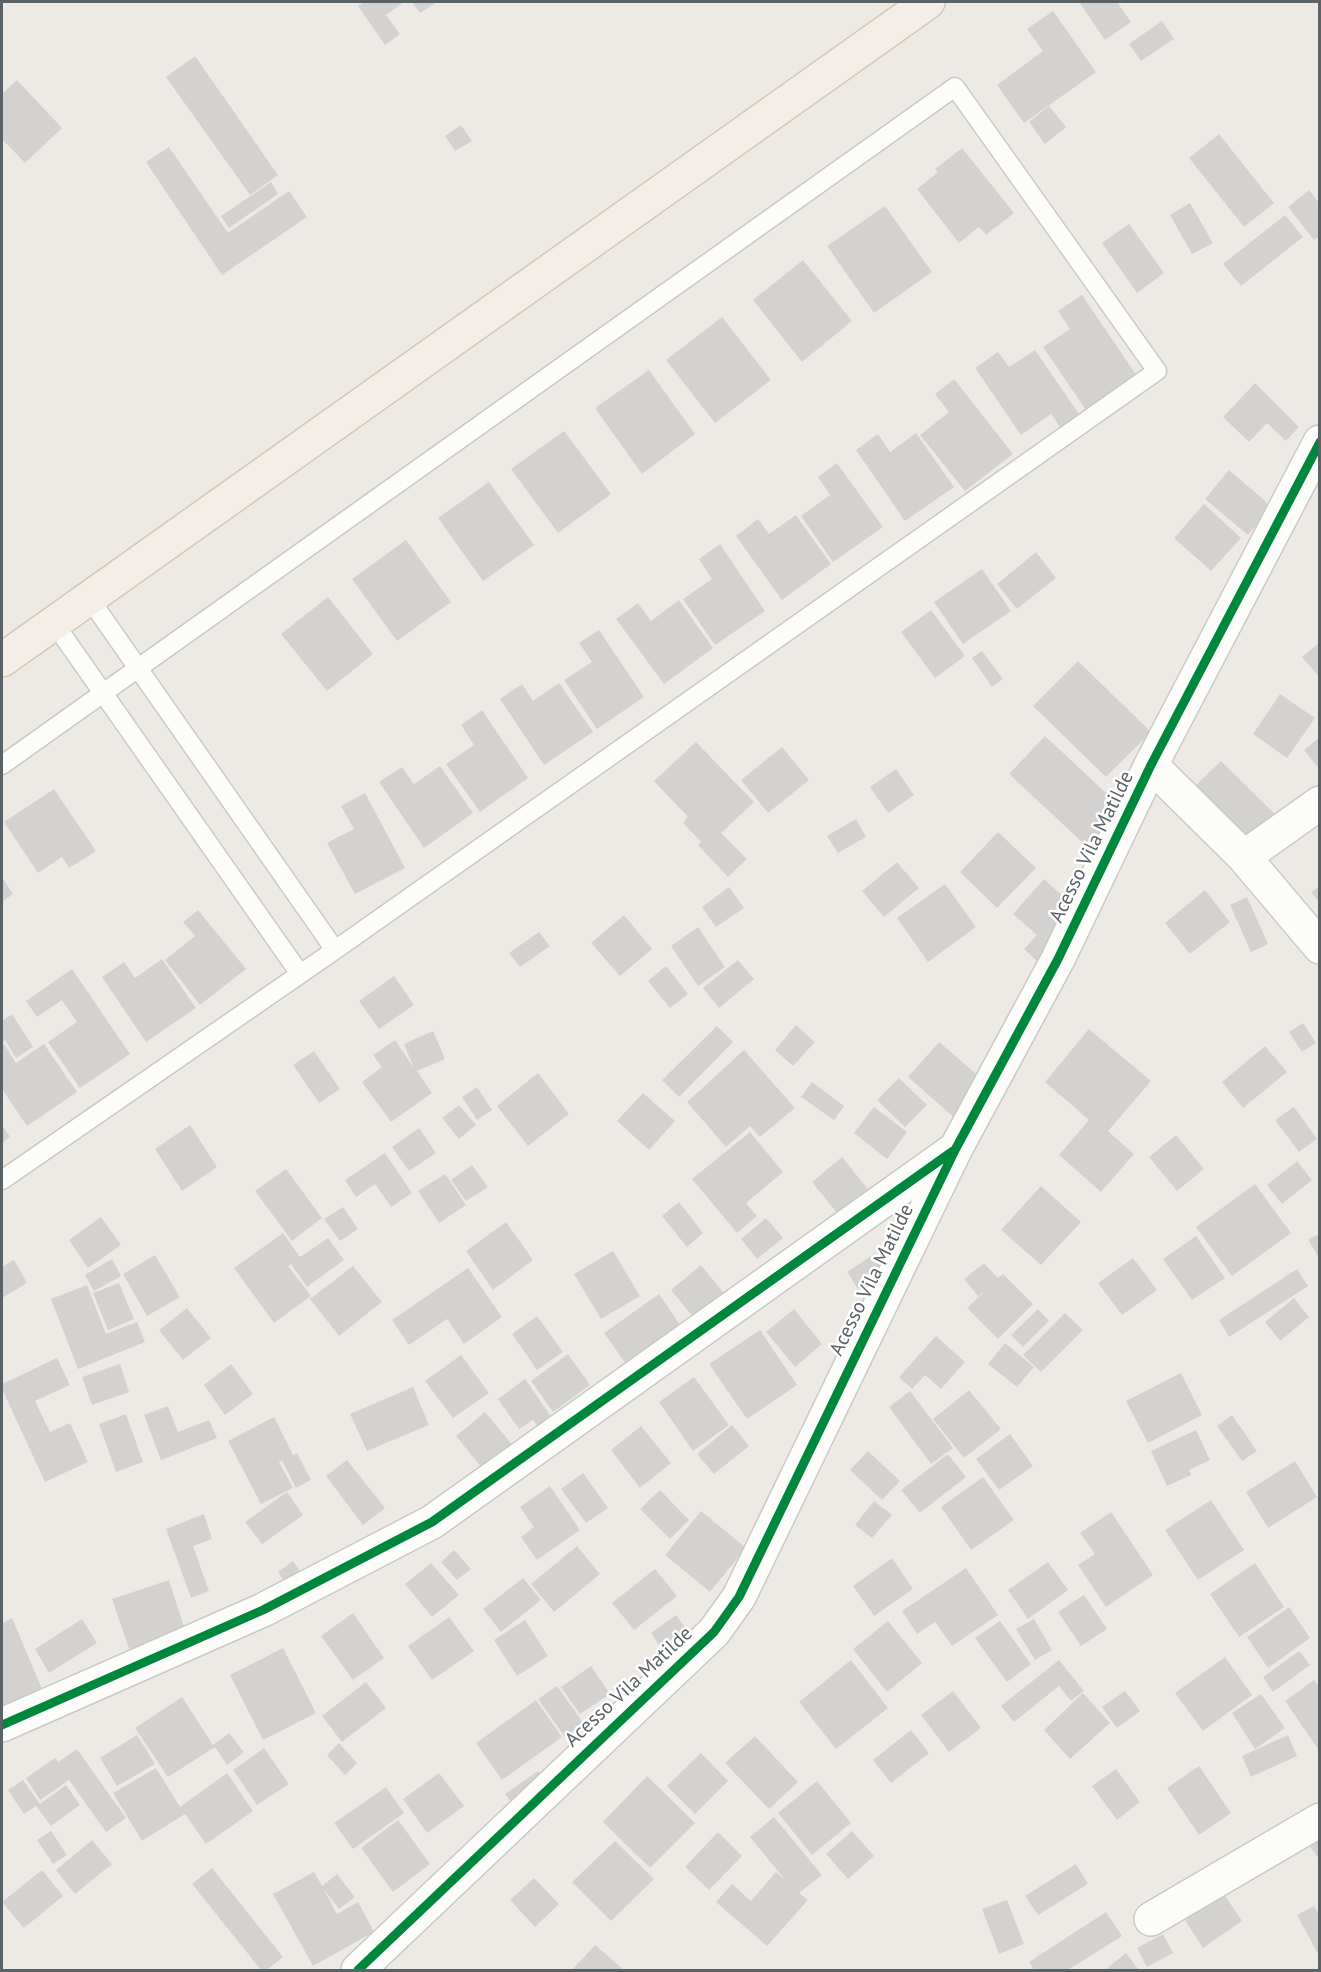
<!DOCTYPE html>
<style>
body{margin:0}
#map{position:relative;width:1321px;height:1972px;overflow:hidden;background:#edeae6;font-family:"PT Sans",sans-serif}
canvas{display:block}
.frame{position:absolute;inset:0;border:3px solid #5b6266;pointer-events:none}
</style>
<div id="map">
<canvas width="1321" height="1972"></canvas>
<div class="frame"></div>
</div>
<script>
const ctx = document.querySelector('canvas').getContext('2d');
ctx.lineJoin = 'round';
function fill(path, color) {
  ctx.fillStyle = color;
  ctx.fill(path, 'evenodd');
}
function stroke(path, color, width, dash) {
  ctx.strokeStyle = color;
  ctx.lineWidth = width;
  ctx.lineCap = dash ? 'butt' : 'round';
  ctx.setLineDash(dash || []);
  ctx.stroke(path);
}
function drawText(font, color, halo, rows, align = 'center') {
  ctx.font = font + ' "PT Sans",sans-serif';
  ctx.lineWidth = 5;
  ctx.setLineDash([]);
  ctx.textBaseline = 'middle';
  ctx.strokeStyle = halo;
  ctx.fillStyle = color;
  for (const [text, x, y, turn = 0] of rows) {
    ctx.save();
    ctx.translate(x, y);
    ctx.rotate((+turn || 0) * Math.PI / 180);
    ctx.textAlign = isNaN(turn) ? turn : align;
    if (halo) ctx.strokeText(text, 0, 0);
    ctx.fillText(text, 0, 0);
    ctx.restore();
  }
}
fill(new Path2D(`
 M364 2H404L386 15 400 34 385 45 358 6Z
 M412 2H437L420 13Z
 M1079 2H1117L1131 22 1105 40Z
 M1053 11 1096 72 1024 123 997 85 1043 51 1027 29Z
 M1162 21 1174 39 1141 61 1129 44Z
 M195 56 278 175 250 195 166 77Z
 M17 80 62 128 25 163 2 139V94Z
 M1049 106 1066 127 1045 144 1029 122Z
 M461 125 472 141 455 151 445 136Z
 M1219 134 1274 203 1244 227 1189 158Z
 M169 147 228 233 289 191 307 217 222 275 146 162Z
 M962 148 1014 213 986 235 979 227 959 243 917 189 938 172 935 169Z
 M271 182 278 194 229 228 221 216Z
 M1309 190 1320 204V236L1314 240 1288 207Z
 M1190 203 1213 243 1192 254 1170 215Z
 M885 206 932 272 874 313 827 246Z
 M1285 215 1303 237 1241 286 1223 264Z
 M1129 224 1164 273 1137 293 1102 243Z
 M803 260 852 321 802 362 753 300Z
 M1082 295 1137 376 1086 410 1043 347 1070 329 1058 311Z
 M722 317 771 380 715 423 666 360Z
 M1035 350 1079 414 1060 427 1051 414 1021 435 975 368 998 352 1009 367Z
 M649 370 695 434 642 474 595 408Z
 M954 379 1013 454 965 491 920 435 949 412 935 394Z
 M1255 383 1299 427 1286 441 1267 423 1249 442 1223 417Z
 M564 431 611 494 558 533 511 469Z
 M916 433 954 487 905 521 856 450 878 434 890 452Z
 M837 463 883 527 833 562 801 516 830 495 818 477Z
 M1229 470 1272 507 1248 535 1205 499Z
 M489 482 534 545 483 581 438 518Z
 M1204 504 1241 538 1211 571 1174 538Z
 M796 515 831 564 782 600 736 536 758 519 769 534Z
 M406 540 451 602 397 641 352 579Z
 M720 544 765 611 715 645 683 599 712 579 699 559Z
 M1036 552 1056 578 1017 609 997 584Z
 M982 569 1011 611 963 644 934 602Z
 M328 597 373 654 327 691 281 634Z
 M679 600 713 648 664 684 616 619 638 603 651 621Z
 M931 610 965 656 935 678 901 632Z
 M599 630 644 697 597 729 564 680 592 662 579 643Z
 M1320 642V678L1302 657Z
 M982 651 1003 679 992 687 972 658Z
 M1078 661 1151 732 1106 777 1033 706Z
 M559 683 593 732 544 765 500 699 522 684 533 701Z
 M1280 694 1315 718 1287 758 1253 734Z
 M482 710 528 778 480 812 446 764 474 745 461 725Z
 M1045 736 1133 818 1097 856 1009 774Z
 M1320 737V770L1304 750Z
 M696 742 754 802 721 833 747 859 728 877 698 845 701 842 683 823 688 817 654 781Z
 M782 747 809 780 768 813 741 780Z
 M1221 761 1288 827 1260 855 1193 788Z
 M440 766 473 813 424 848 379 782 402 767 414 784Z
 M896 769 914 795 888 813 870 787Z
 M54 789 96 851 69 868 62 857 38 873 4 822Z
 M365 793 405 868 355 894 327 843 354 829 341 806Z
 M856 819 866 837 838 853 827 836Z
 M998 832 1036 868 997 908 960 872Z
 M897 862 919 888 884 917 862 891Z
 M2 877 13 894 2 902Z
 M1044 879 1066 899 1051 916 1067 930 1038 962 1024 949 1037 935 1013 914Z
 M945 884 976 927 928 962 897 918Z
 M1320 886V904L1311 892Z
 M729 887 744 908 716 927 702 907Z
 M1205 890 1230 922 1190 954 1165 923Z
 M1247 897 1268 944 1251 952 1230 905Z
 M198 910 246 969 200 1005 165 960 195 936 183 922Z
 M624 915 652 949 620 976 591 943Z
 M698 927 725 967 698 986 671 946Z
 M539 932 550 946 520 967 509 953Z
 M162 959 196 1008 146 1042 102 977 124 962 135 978Z
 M738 960 754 979 719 1008 703 988Z
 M666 966 688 994 670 1008 648 981Z
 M72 969 130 1054 80 1088 48 1042 77 1022 62 1000 37 1017 26 1001Z
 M394 976 414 1005 379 1029 359 1001Z
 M12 1014 33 1047 16 1058 5 1040 2 1042V1021Z
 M1303 1023 1316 1043 1302 1052 1289 1032Z
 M796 1025 815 1042 793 1066 775 1050Z
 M717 1026 733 1042 679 1097 662 1080Z
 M1089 1029 1151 1081 1108 1131 1134 1154 1101 1192 1059 1155 1089 1120 1045 1082Z
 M433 1031 445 1059 417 1071 432 1093 391 1122 362 1082 382 1067 373 1055 395 1040 414 1068 404 1044Z
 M939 1042 988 1084 957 1120 908 1077Z
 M4 1044 16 1063 44 1044 77 1092 27 1126 2 1089V1046Z
 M1265 1046 1287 1072 1243 1108 1222 1082Z
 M744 1050 795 1108 760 1137 750 1126 726 1147 687 1102Z
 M314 1051 340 1089 319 1103 293 1065Z
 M538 1073 569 1114 528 1146 497 1106Z
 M899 1078 927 1105 905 1127 877 1100Z
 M812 1082 844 1106 834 1120 801 1097Z
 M477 1087 492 1110 477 1120 462 1097Z
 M643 1093 675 1121 649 1150 617 1121Z
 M459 1105 476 1125 459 1139 442 1118Z
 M874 1107 907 1132 887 1159 854 1133Z
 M1294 1107 1317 1139 1299 1152 1275 1120Z
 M2 1125 10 1137 2 1143Z
 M190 1125 217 1167 182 1191 155 1149Z
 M419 1128 436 1153 409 1171 392 1147Z
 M750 1132 783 1172 746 1203 757 1216 737 1233 692 1179Z
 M1176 1135 1204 1169 1177 1191 1149 1157Z
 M385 1153 412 1193 391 1207 375 1184 356 1197 345 1180Z
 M842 1157 875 1198 845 1223 812 1182Z
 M1297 1161 1312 1180 1282 1204 1267 1185Z
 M472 1165 488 1187 466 1201 451 1180Z
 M286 1169 322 1218 292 1241 255 1191Z
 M445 1174 466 1205 439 1223 418 1191Z
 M1255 1184 1291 1233 1232 1276 1196 1227Z
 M1041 1186 1081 1222 1041 1265 1001 1230Z
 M679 1202 703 1233 687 1247 662 1216Z
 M343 1207 358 1229 340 1241 324 1219Z
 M101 1217 121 1245 88 1268 69 1240Z
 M766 1218 783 1238 757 1259 741 1239Z
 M506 1222 533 1260 493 1290 466 1251Z
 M283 1233 300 1257 328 1238 344 1260 307 1287 291 1264 288 1266 311 1296 274 1323 234 1268Z
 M1320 1234V1260L1308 1239Z
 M1196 1236 1225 1278 1192 1300 1163 1259Z
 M613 1251 640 1296 601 1319 574 1274Z
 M874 1254 885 1270 858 1289 847 1272Z
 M155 1255 180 1297 147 1316 123 1274Z
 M1133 1258 1157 1290 1122 1315 1098 1283Z
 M112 1259 121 1276 94 1291 85 1275Z
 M14 1260 27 1283 2 1298V1267Z
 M984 1263 998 1278 1003 1274 1033 1304 998 1339 967 1308 986 1290 978 1296 964 1279Z
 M701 1265 728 1298 698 1323 671 1290Z
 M353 1266 382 1302 339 1336 310 1299Z
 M468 1268 502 1317 464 1344 447 1319 409 1345 392 1320Z
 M1297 1269 1308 1286 1229 1337 1219 1320Z
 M119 1283 134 1319 108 1330 93 1293Z
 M87 1285 106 1334 137 1322 145 1342 78 1369 51 1299Z
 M659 1294 685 1332 631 1371 604 1333Z
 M1294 1298 1309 1317 1280 1341 1265 1322Z
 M187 1308 211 1338 183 1360 159 1330Z
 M794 1309 822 1344 795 1367 766 1332Z
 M1038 1309 1049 1321 1023 1347 1011 1335Z
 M1065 1313 1083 1330 1041 1372 1023 1355Z
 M537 1316 563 1352 537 1370 512 1334Z
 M760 1330 797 1385 747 1419 709 1364Z
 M936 1336 965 1362 941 1389 925 1375 912 1389 899 1377Z
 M1005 1343 1034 1367 1017 1387 988 1364Z
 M568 1354 590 1385 553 1412 531 1381Z
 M461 1355 489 1393 453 1418 425 1381Z
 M57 1358 70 1385 35 1401 50 1432 70 1423 88 1462 45 1482 2 1389V1384Z
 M120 1364 129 1392 92 1405 82 1377Z
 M231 1364 253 1394 225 1415 204 1385Z
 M1181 1373 1202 1415 1148 1443 1126 1401Z
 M694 1377 729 1425 693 1451 659 1402Z
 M525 1379 557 1425 544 1435 533 1420 519 1429 498 1399Z
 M413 1387 429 1425 367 1451 350 1414Z
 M969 1390 1001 1429 964 1458 933 1419Z
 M910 1391 953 1448 931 1464 889 1407Z
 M168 1406 178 1432 209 1420 217 1438 161 1460 144 1415Z
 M485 1412 520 1454 490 1478 456 1436Z
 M126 1414 143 1462 116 1472 99 1424Z
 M1232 1415 1257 1451 1242 1461 1217 1426Z
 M274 1417 293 1455 297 1453 311 1480 296 1488 282 1460 279 1462 293 1488 261 1504 228 1441Z
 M732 1425 749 1446 714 1474 697 1454Z
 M641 1426 671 1463 640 1488 611 1450Z
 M1196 1430 1210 1460 1189 1470 1191 1475 1167 1486 1151 1451Z
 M1010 1434 1033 1466 999 1490 976 1459Z
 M868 1451 900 1481 882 1500 850 1470Z
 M948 1454 966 1477 920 1513 901 1490Z
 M347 1460 385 1508 363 1525 326 1476Z
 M1295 1461 1317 1497 1268 1528 1246 1492Z
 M583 1473 608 1508 586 1523 561 1489Z
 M983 1477 1014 1520 971 1550 941 1507Z
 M550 1486 580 1530 537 1560 521 1537 534 1527 520 1507Z
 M660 1490 689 1520 670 1539 640 1509Z
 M287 1492 303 1515 262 1544 245 1522Z
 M1211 1500 1244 1550 1198 1580 1165 1530Z
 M874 1501 892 1515 872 1538 855 1525Z
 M701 1511 746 1548 710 1592 665 1555Z
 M1111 1512 1153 1575 1106 1607 1078 1565 1095 1554 1080 1533Z
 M204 1514 212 1539 193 1546 209 1591 191 1598 166 1529Z
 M577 1546 600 1574 554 1612 531 1584Z
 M454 1550 471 1569 457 1580 441 1562Z
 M892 1558 913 1589 874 1616 853 1586Z
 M293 1561 310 1585 294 1596 278 1572Z
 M1048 1562 1068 1590 1028 1619 1008 1590Z
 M431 1563 459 1595 432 1617 405 1584Z
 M1255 1563 1284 1607 1239 1637 1210 1594Z
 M966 1568 998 1615 952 1646 935 1622 917 1634 902 1611Z
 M655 1569 677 1596 634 1630 612 1603Z
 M523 1578 541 1600 501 1632 483 1609Z
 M169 1580 185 1630 129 1649 112 1599Z
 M1084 1595 1107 1629 1081 1646 1058 1612Z
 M1289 1607 1310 1638 1268 1668 1247 1637Z
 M353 1613 384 1658 353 1680 321 1636Z
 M676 1615 687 1630 661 1648 651 1633Z
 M449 1617 474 1651 432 1680 408 1646Z
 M12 1618 48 1703 2 1717V1623Z
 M82 1619 97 1643 49 1673 35 1649Z
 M1034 1619 1052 1650 1035 1660 1016 1629Z
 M525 1620 548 1656 517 1676 494 1640Z
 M888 1621 922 1663 887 1692 853 1649Z
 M1000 1621 1031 1664 1007 1682 975 1638Z
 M283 1648 316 1713 263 1740 230 1675Z
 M1299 1651 1310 1665 1273 1692 1263 1677Z
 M1225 1657 1252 1695 1203 1731 1175 1693Z
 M851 1660 888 1708 836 1749 799 1702Z
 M1059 1660 1084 1691 1071 1701 1059 1686 1014 1722 1001 1706Z
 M591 1666 610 1694 580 1714 561 1687Z
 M1314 1680 1320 1688V1752L1285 1701Z
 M366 1682 386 1708 342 1742 322 1716Z
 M557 1686 584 1724 565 1737 538 1699Z
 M953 1691 981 1728 949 1752 921 1715Z
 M1125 1691 1140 1711 1117 1728 1102 1707Z
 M1083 1693 1110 1723 1070 1759 1044 1730Z
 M1261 1694 1285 1728 1255 1749 1232 1713Z
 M182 1697 213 1745 229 1733 244 1752 227 1765 215 1747 168 1777 135 1728Z
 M536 1700 562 1737 502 1780 476 1743Z
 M911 1730 929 1753 891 1783 873 1760Z
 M137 1735 155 1764 117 1786 100 1758Z
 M1288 1735 1297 1756 1251 1777 1242 1756Z
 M755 1736 798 1782 769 1809 725 1763Z
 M339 1743 357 1763 345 1775 327 1755Z
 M264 1748 289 1784 257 1805 233 1770Z
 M77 1749 126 1818 106 1832 69 1780 40 1800 26 1778 55 1758 58 1762Z
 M701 1753 728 1781 695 1814 667 1786Z
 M1199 1766 1231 1813 1199 1835 1167 1788Z
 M156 1768 180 1807 227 1773 253 1811 206 1844 185 1814 142 1841 113 1793Z
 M1116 1769 1140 1802 1117 1820 1092 1786Z
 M538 1771 552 1790 519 1813 505 1794Z
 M439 1773 464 1806 427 1833 403 1799Z
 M647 1776 695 1823 650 1868 603 1822Z
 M23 1780 40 1804 66 1785 80 1805 51 1826 36 1806 24 1814 8 1790Z
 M817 1781 851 1823 812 1855 778 1813Z
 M386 1787 404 1813 353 1849 334 1823Z
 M774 1817 822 1875 799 1893 808 1900 767 1946 716 1902 732 1884 751 1901 776 1872 786 1881 750 1837Z
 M398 1820 430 1864 393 1892 361 1848Z
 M51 1831 67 1855 53 1864 37 1840Z
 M852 1831 874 1856 848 1879 826 1854Z
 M718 1832 742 1856 709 1890 685 1867Z
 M1320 1836V1860L1308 1844Z
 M92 1840 112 1864 75 1894 56 1870Z
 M615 1841 654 1879 611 1921 572 1882Z
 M1076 1864 1088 1884 1038 1915 1025 1896Z
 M212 1868 283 1957 267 1970H261L192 1884Z
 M42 1870 63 1896 24 1928 2 1902Z
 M314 1872 322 1886 337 1874 355 1897 339 1909 323 1888 337 1914 358 1902 374 1932 313 1966 273 1894Z
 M534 1878 559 1904 535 1927 510 1900Z
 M1224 1894 1242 1921 1203 1948 1185 1920Z
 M1007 1900 1024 1944 999 1954 982 1909Z
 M1314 1906 1320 1916 1318 1954 1297 1915Z
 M1106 1912 1122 1936 1068 1970H1034L1029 1962Z
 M1163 1934 1173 1953 1147 1967 1137 1948Z
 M595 1945 624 1970H572Z
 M1126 1953 1139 1970H1107L1106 1969Z`), '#d4d2d0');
const service = new Path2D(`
 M89 598 335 950
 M54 623 300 974
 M2 765 955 87 1157 371 335 950 2 1180`);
const minor = new Path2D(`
 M1151 765 1244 857 1320 947
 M1244 857 1320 803
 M2 1725 263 1610 432 1522 951 1152
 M1151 1919 1320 1820
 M358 1970 714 1632 739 1597 955 1150 1058 959 1151 765 1320 442`);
const primary = new Path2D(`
 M2 660 928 2`);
stroke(service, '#c8c8c7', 21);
stroke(minor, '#c8c8c7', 36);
stroke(primary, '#d7c7b2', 36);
stroke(service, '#fcfcfb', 18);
stroke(minor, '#fcfcfb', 33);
stroke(primary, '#f3efe8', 33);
stroke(new Path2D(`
 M2 1725 263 1610 432 1522 953 1151
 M358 1970 714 1632 739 1597 955 1150 1058 959 1151 765 1320 442`), '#00873e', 9);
drawText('20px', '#5b6266', '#fff', [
 ["Acesso Vila Matilde",1092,847,-64],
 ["Acesso Vila Matilde",872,1280,-64],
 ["Acesso Vila Matilde",629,1687,-43]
]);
</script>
